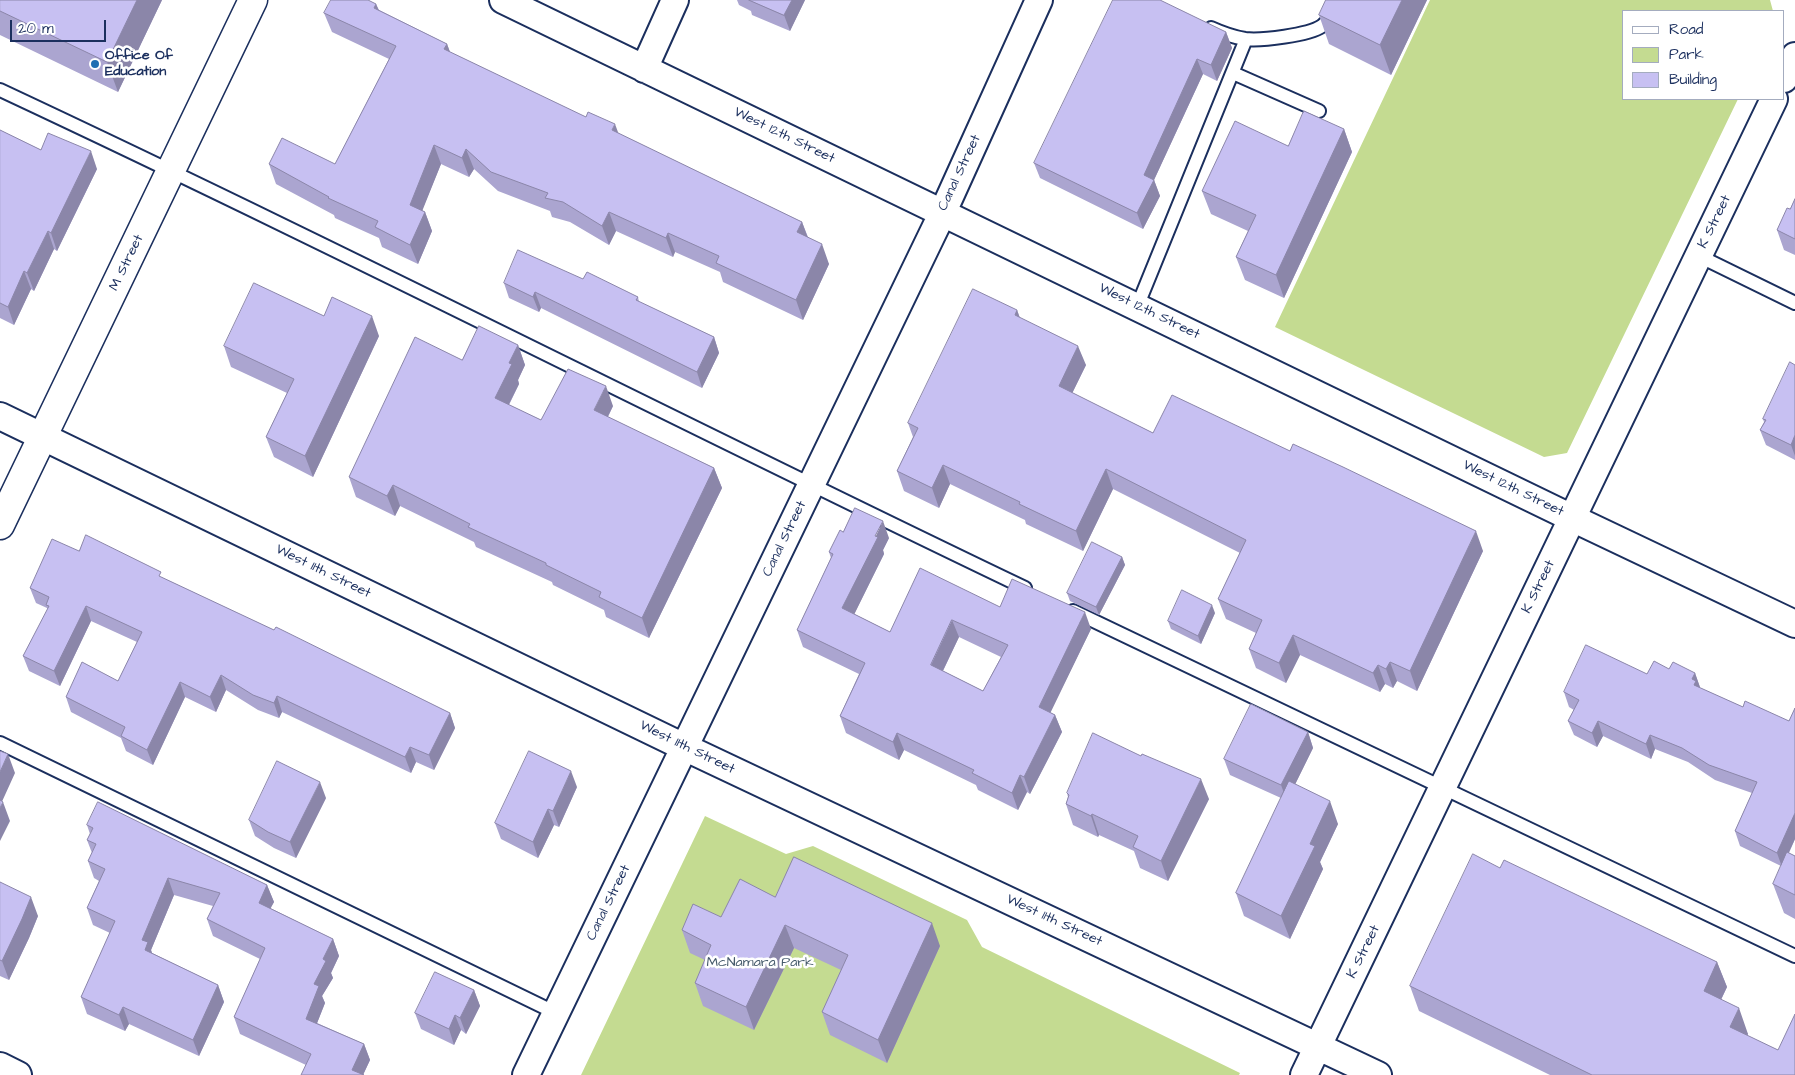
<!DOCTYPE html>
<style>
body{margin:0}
#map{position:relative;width:1795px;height:1075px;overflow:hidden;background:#fff;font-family:"Architects Daughter",sans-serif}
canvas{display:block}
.legend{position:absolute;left:1622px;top:10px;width:162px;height:90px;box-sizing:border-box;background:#fff;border:1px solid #a4acbf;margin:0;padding:6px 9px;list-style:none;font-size:15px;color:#1b2f5e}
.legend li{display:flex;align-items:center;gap:10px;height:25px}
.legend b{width:25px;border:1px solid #a4acbf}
.scale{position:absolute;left:10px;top:20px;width:96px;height:22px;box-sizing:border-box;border:2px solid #1b2f5e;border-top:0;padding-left:6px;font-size:15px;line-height:18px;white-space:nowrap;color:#1b2f5e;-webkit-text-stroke:4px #fff;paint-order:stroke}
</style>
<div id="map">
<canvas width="1795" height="1075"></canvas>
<ul class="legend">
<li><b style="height:6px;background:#fff"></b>Road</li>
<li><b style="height:14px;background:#c4db91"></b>Park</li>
<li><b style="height:14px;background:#c7c0f2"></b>Building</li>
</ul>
<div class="scale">20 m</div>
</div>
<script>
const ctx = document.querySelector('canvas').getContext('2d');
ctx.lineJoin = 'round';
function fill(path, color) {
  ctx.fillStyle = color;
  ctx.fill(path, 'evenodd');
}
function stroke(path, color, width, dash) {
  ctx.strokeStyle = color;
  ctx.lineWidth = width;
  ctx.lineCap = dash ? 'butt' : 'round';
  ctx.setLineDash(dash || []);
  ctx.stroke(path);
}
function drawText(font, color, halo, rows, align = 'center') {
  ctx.font = font + ' "Architects Daughter",sans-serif';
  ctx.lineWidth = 5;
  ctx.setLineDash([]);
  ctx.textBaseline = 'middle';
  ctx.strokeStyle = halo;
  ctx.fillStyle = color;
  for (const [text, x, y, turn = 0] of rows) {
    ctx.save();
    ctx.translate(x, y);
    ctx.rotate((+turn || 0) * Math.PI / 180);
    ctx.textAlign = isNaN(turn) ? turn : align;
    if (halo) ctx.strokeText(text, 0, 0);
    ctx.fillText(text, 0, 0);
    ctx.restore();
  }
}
fill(new Path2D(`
 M1430 0H1770L1773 11H1624V99H1738L1567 453 1544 457 1275 327Z
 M705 816 786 854 813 846 967 920 982 947 1240 1073 1239 1075H581Z`), '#c4db91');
const lane = new Path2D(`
 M1211 28C1222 33 1233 37 1245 39 1261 41 1309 35 1322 26 1330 20 1335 9 1339 0
 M1233 73 1319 111
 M0 90C344 251 682 424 1025 588
 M1699 256 1795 303
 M1137 307 1246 39
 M1073 611 1795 956
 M0 743 556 1013`);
const street = new Path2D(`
 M503 0 1572 518 1795 624
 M644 69 675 0
 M1784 79 1795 56
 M0 416 684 747 1378 1075
 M0 1066 18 1075
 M526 1075 943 212 1039 0
 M1304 1075 1774 99`);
const secondary = new Path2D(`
 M0 525 253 0`);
stroke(lane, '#1b2f5e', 16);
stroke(street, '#1b2f5e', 30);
stroke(secondary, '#1b2f5e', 31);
stroke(lane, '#fff', 12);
stroke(street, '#fff', 26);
stroke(secondary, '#fff', 28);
fill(new Path2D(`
 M0 0H162L118 92 0 35Z
 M737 0H805L790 31 752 15 751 11 739 5Z
 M1326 0H1427L1391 75 1329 44 1319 15Z
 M376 4 379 10 447 44 450 52 802 222 808 237 829 264 803 320 723 282 720 272 675 252 673 257 616 231 609 245 570 222 552 217 550 211 498 191 474 169 469 177 441 164 422 210 425 212 432 231 418 264 382 247 379 238 335 218 334 215 276 184 269 164H335L389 59 332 32 324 13Z
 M1226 32 1232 48 1217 81 1203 74 1154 180 1160 196 1143 229 1040 178 1034 163Z
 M1344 129 1352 152 1284 298 1245 280 1236 257 1248 231 1211 214 1202 191 1288 146Z
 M0 130 41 150 97 169 57 251 54 249 34 291 31 289 14 325 0 318Z
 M1795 199V255L1784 250 1777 230 1790 209Z
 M583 279 638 297 639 302 714 337 719 353 702 388 541 308 539 312 509 298 504 283Z
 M1017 310 1020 318 1086 365 1072 393 1153 433 1483 551 1417 691 1397 681 1393 688 1385 684 1380 692 1300 655 1286 683 1256 668 1249 649 1256 633 1226 619 1218 599 1240 553 1113 489 1083 551 1026 524 1025 520 950 484 939 508 904 491 897 471 913 437 908 423Z
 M324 316 379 336 313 477 274 457 266 437 287 393 231 367 224 346Z
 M518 345 525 365 518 380 519 384 509 405 541 420 613 406 608 417 714 468 722 488 649 638 606 617 604 610 553 585 552 582 476 547 474 542 400 506 395 516 356 497 349 477 462 360Z
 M1795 365V460L1766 445 1760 430 1764 422 1763 419Z
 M843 532 889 538 883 550 884 554 854 614 890 632 1000 607 1091 629 1050 712 1055 715 1062 732 1030 794 1027 792 1018 810 978 790 976 785 904 750 899 760 846 733 840 716 859 674 803 647 797 630 831 558 829 552ZM959 637 1001 657 983 691 943 671Z
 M79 551 163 578 450 713 455 728 434 770 416 762 411 773 282 712 279 718 258 710 226 690 216 712 185 697 153 765 126 751 121 738 71 712 66 697 118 681 137 642 91 621 60 686 29 671 23 656 48 610 47 608 36 603 30 588Z
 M1122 557 1125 565 1099 615 1070 601 1067 593Z
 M1215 613 1201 644 1171 629 1168 621Z
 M1669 669 1695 673 1700 688 1743 707 1789 721 1795 708V839L1789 853 1795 856V919L1784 913 1773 884 1781 866 1740 846 1735 831 1752 793 1715 780 1688 762 1655 749 1651 759 1603 736 1597 747 1574 735 1568 721 1574 710 1569 707 1564 692Z
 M1308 732 1313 748 1295 784 1338 824 1320 862 1323 869 1290 939 1244 916 1236 893 1281 798 1230 775 1224 759Z
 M577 787 559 827 554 825 538 858 501 839 495 823Z
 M1067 793 1209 799 1168 881 1140 868 1134 851 1099 835 1098 837 1073 825 1066 804 1068 797Z
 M326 798 296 858 274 848 255 836 249 820Z
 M87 825 267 885 274 902 270 908 333 939 339 956 331 973 333 978 322 996 325 1003 317 1023 364 1044 370 1060 363 1075 306 1065 240 1034 234 1017 260 959 213 936 207 919 213 906 174 895 151 950 152 953 218 985 224 1002 199 1056 129 1024 125 1031 87 1014 81 997 110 933 93 925 87 908 99 881 94 878 88 861 92 853 87 840 90 834Z
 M1500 868 1717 962 1727 987 1721 1000 1748 1034 1747 1036 1778 1050 1795 1075H1550L1419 1011 1410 986Z
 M0 882 38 916 29 938 9 980 0 976Z
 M775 897 940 946 887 1063 830 1035 822 1012 841 970 794 948 754 1030 703 1006 695 983 705 960 690 953 682 930 721 917Z
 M474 990 480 1006 466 1034 461 1030 454 1045 421 1029 415 1013Z`), '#aba5d0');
fill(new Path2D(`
 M137 0H162L118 92 107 62Z
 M792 0H805L790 31 784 15Z
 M1402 0H1427L1391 75 1380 45Z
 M376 4 384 23 374 8Z
 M1226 32 1232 48 1217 81 1211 65Z
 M447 44 454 63 444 49Z
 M1197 59 1203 74 1154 180 1160 196 1143 229 1137 213 1144 175Z
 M615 124 622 143 612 130Z
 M1344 129 1352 152 1284 298 1276 275Z
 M434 145 441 164 417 224 410 205Z
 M466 149 474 169 469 177 462 158Z
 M91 151 97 169 57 251 51 233Z
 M425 212 432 231 418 264 410 245Z
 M609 212 616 231 609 245 602 226Z
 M802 222 809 241 797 232Z
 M48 231 54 249 34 291 27 273Z
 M668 233 675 252 673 257 666 238Z
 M822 244 829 264 803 320 796 300Z
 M24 271 31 289 14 325 8 307Z
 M535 292 541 308 539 312 533 297Z
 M1017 310 1024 330 1015 315Z
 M372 316 379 336 313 477 305 456Z
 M714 337 719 353 702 388 697 372Z
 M518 345 525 365 518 380 519 384 502 418 495 398 509 363Z
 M1078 346 1086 365 1066 406 1059 386Z
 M606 386 613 406 601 430 594 410Z
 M1795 435V456L1791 445Z
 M943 465 950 484 939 508 932 488Z
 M714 468 722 488 649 638 642 618Z
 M1106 469 1113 489 1083 551 1076 531Z
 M393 485 400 506 395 516 387 496Z
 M883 521 889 538 883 550 884 554 849 625 842 608Z
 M1476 531 1483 551 1417 691 1410 671Z
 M1122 557 1125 565 1099 615 1096 607Z
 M1212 605 1215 613 1201 644 1198 636Z
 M86 606 91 621 60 686 54 671Z
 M1085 612 1091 629 1045 724 1039 707Z
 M952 620 959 637 937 683 931 665Z
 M1293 635 1300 655 1286 683 1279 663Z
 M1390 662 1397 681 1393 688 1386 669Z
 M1378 665 1385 684 1380 692 1373 673Z
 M1695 673 1700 687 1697 693 1692 679Z
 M221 675 226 690 216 712 210 697Z
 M180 682 185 697 153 765 147 750Z
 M277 696 282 712 279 718 274 703Z
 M450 713 455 728 434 770 429 755Z
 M1055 715 1062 732 1030 794 1024 777Z
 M1598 721 1603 736 1597 747 1592 733Z
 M1308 732 1313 748 1287 801 1281 785Z
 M897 733 904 750 899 760 893 742Z
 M1650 735 1655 749 1651 759 1646 744Z
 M410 747 416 762 411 773 405 757Z
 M8 754 15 773 0 806V772Z
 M571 771 577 787 559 827 553 811Z
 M1020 775 1027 792 1018 810 1012 793Z
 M1201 779 1209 799 1168 881 1161 861Z
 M320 782 326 798 296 858 290 842Z
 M1330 801 1338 824 1320 862 1323 869 1290 939 1281 916 1310 844Z
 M3 802 10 821 0 841V808Z
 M548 809 554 825 538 858 533 842Z
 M1795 813V839L1782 867 1777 853Z
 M1092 814 1099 835 1098 837 1091 816Z
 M168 878 174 895 151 950 154 959 145 950 142 940Z
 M267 885 274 902 265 919 259 903Z
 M31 897 38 916 29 938 9 980 2 961Z
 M932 923 940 946 887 1063 878 1040Z
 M785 925 794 948 754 1030 746 1007Z
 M333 939 339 956 331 973 333 978 322 996 325 1003 312 1036 306 1019 314 984 323 959Z
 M1717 962 1727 987 1713 1016 1704 991Z
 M218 985 224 1002 199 1056 193 1040Z
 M474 990 480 1006 466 1034 460 1018Z
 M123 1007 129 1024 125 1031 119 1015Z
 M1739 1008 1748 1034 1739 1052 1730 1027Z
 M455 1015 461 1030 454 1045 449 1029Z
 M364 1044 370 1060 363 1075 352 1070Z`), '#8b86a9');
const building = new Path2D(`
 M0 0H137L107 62 0 11Z
 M331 0H368L376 4 374 8 447 44 444 49 586 117 588 112 615 124 612 130 802 222 797 232 822 244 796 300 716 263 719 256 668 233 666 238 609 212 602 226 563 202 545 198 548 193 491 172 466 149 462 158 434 145 410 205 425 212 410 245 375 227 378 221 328 198 329 197 269 164 282 138 335 164 396 46 324 13Z
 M749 0H792L784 15Z
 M1113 0H1160L1226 32 1211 65 1197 59 1144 175 1154 180 1137 213 1034 163Z
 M1326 0H1402L1380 45 1319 15Z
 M1304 111 1344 129 1276 275 1236 257 1256 215 1202 191 1235 121 1288 146Z
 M0 130 41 150 48 133 91 151 51 233 48 231 27 273 24 271 8 307 0 303Z
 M1795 199V239L1777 230 1787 208 1790 209Z
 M518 250 583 279 587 272 638 297 636 300 714 337 697 372 535 292 533 297 504 283Z
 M254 283 324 316 332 297 372 316 305 456 266 437 294 379 224 346Z
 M973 289 1017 310 1015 315 1078 346 1059 386 1153 433 1172 395 1290 451 1293 444 1343 467 1476 531 1410 671 1390 662 1386 669 1378 665 1373 673 1293 635 1279 663 1249 649 1262 620 1218 599 1246 540 1106 469 1076 531 1019 504 1020 502 943 465 932 488 897 471 918 428 908 423Z
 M479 326 518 345 509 363 512 364 495 398 541 420 568 369 606 386 594 410 714 468 642 618 599 597 601 592 546 565V563L468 527 470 524 393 485 387 496 349 477 415 337 462 360Z
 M1790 362 1795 365V435L1791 445 1760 430 1766 420 1763 419Z
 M855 508 883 521 875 536 878 537 842 608 890 632 920 568 1000 607 1012 579 1085 612 1039 707 1055 715 1024 777 1020 775 1012 793 972 773 974 770 897 733 893 742 840 716 865 663 797 630 833 554 829 552 840 530 843 532ZM952 620 1008 645 983 691 931 665Z
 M86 535 161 572 159 576 274 630 276 627 450 713 429 755 410 747 405 757 277 696 274 703 253 695 221 675 210 697 180 682 147 750 121 736 125 727 66 697 82 662 118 681 142 632 86 606 54 671 23 656 49 606 46 605 49 597 30 588 52 539 79 551Z
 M1092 542 1122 557 1096 607 1067 593Z
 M1182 590 1212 605 1198 636 1168 621Z
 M1586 645 1647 674 1654 661 1669 669 1673 662 1695 673 1692 679 1696 681 1694 685 1743 707 1745 701 1789 721 1795 708V813L1777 853 1735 831 1757 782 1709 765 1682 748 1650 735 1646 744 1598 721 1592 733 1568 721 1579 700 1564 692Z
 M1251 704 1308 732 1281 785 1224 759Z
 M1093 733 1141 756 1142 754 1201 779 1161 861 1133 847 1138 836 1092 814 1091 816 1066 804 1069 795 1067 793Z
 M0 751 8 754 0 772Z
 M529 751 571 771 553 811 548 809 533 842 495 823Z
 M277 761 320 782 290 842 268 832 249 820Z
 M1289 781 1330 801 1310 844 1315 846 1281 916 1236 893Z
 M0 800 3 802 0 808Z
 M98 802 267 885 259 903 333 939 323 959 326 961 314 984 319 986 306 1019 364 1044 352 1070 364 1075H301L311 1054 234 1017 265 948 207 919 220 893 168 878 142 940 148 942 145 950 218 985 193 1040 123 1007 119 1015 81 997 115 921 87 908 105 869 88 861 96 844 87 840 93 828 87 825Z
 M1787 852 1795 856V895L1773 884Z
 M1473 854 1500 868 1504 860 1717 962 1704 991 1739 1008 1730 1027 1778 1050 1795 1014V1075H1592L1410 986Z
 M794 857 932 923 878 1040 822 1012 848 955 785 925 746 1007 695 983 711 945 682 930 693 904 721 917 740 879 775 897Z
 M0 882 31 897 22 919 2 961 0 960Z
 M435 972 474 990 460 1018 455 1015 449 1029 415 1013Z`);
fill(building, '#c7c0f2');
stroke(building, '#8b86a9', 1);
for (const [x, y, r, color] of [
 [95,64,5,"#1f6fb2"]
]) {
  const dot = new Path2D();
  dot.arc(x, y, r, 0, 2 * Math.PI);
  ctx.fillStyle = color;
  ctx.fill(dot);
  stroke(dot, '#fff', 2);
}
drawText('bold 14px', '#1b2f5e', '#fff', [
 ["Office Of",105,56],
 ["Education",105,72]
], 'left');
drawText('14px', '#1b2f5e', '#fff', [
 ["West 12th Street",784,136,26],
 ["Canal Street",960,173,-65],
 ["K Street",1715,222,-64],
 ["M Street",127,263,-64],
 ["West 12th Street",1149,312,26],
 ["West 12th Street",1513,489,26],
 ["Canal Street",785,539,-64],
 ["West 11th Street",323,572,26],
 ["K Street",1539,587,-64],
 ["West 11th Street",687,748,26],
 ["Canal Street",609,903,-64],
 ["West 11th Street",1054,921,25],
 ["K Street",1364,952,-64]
]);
drawText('14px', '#455a6b', '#fff', [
 ["McNamara Park",760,963]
]);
</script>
